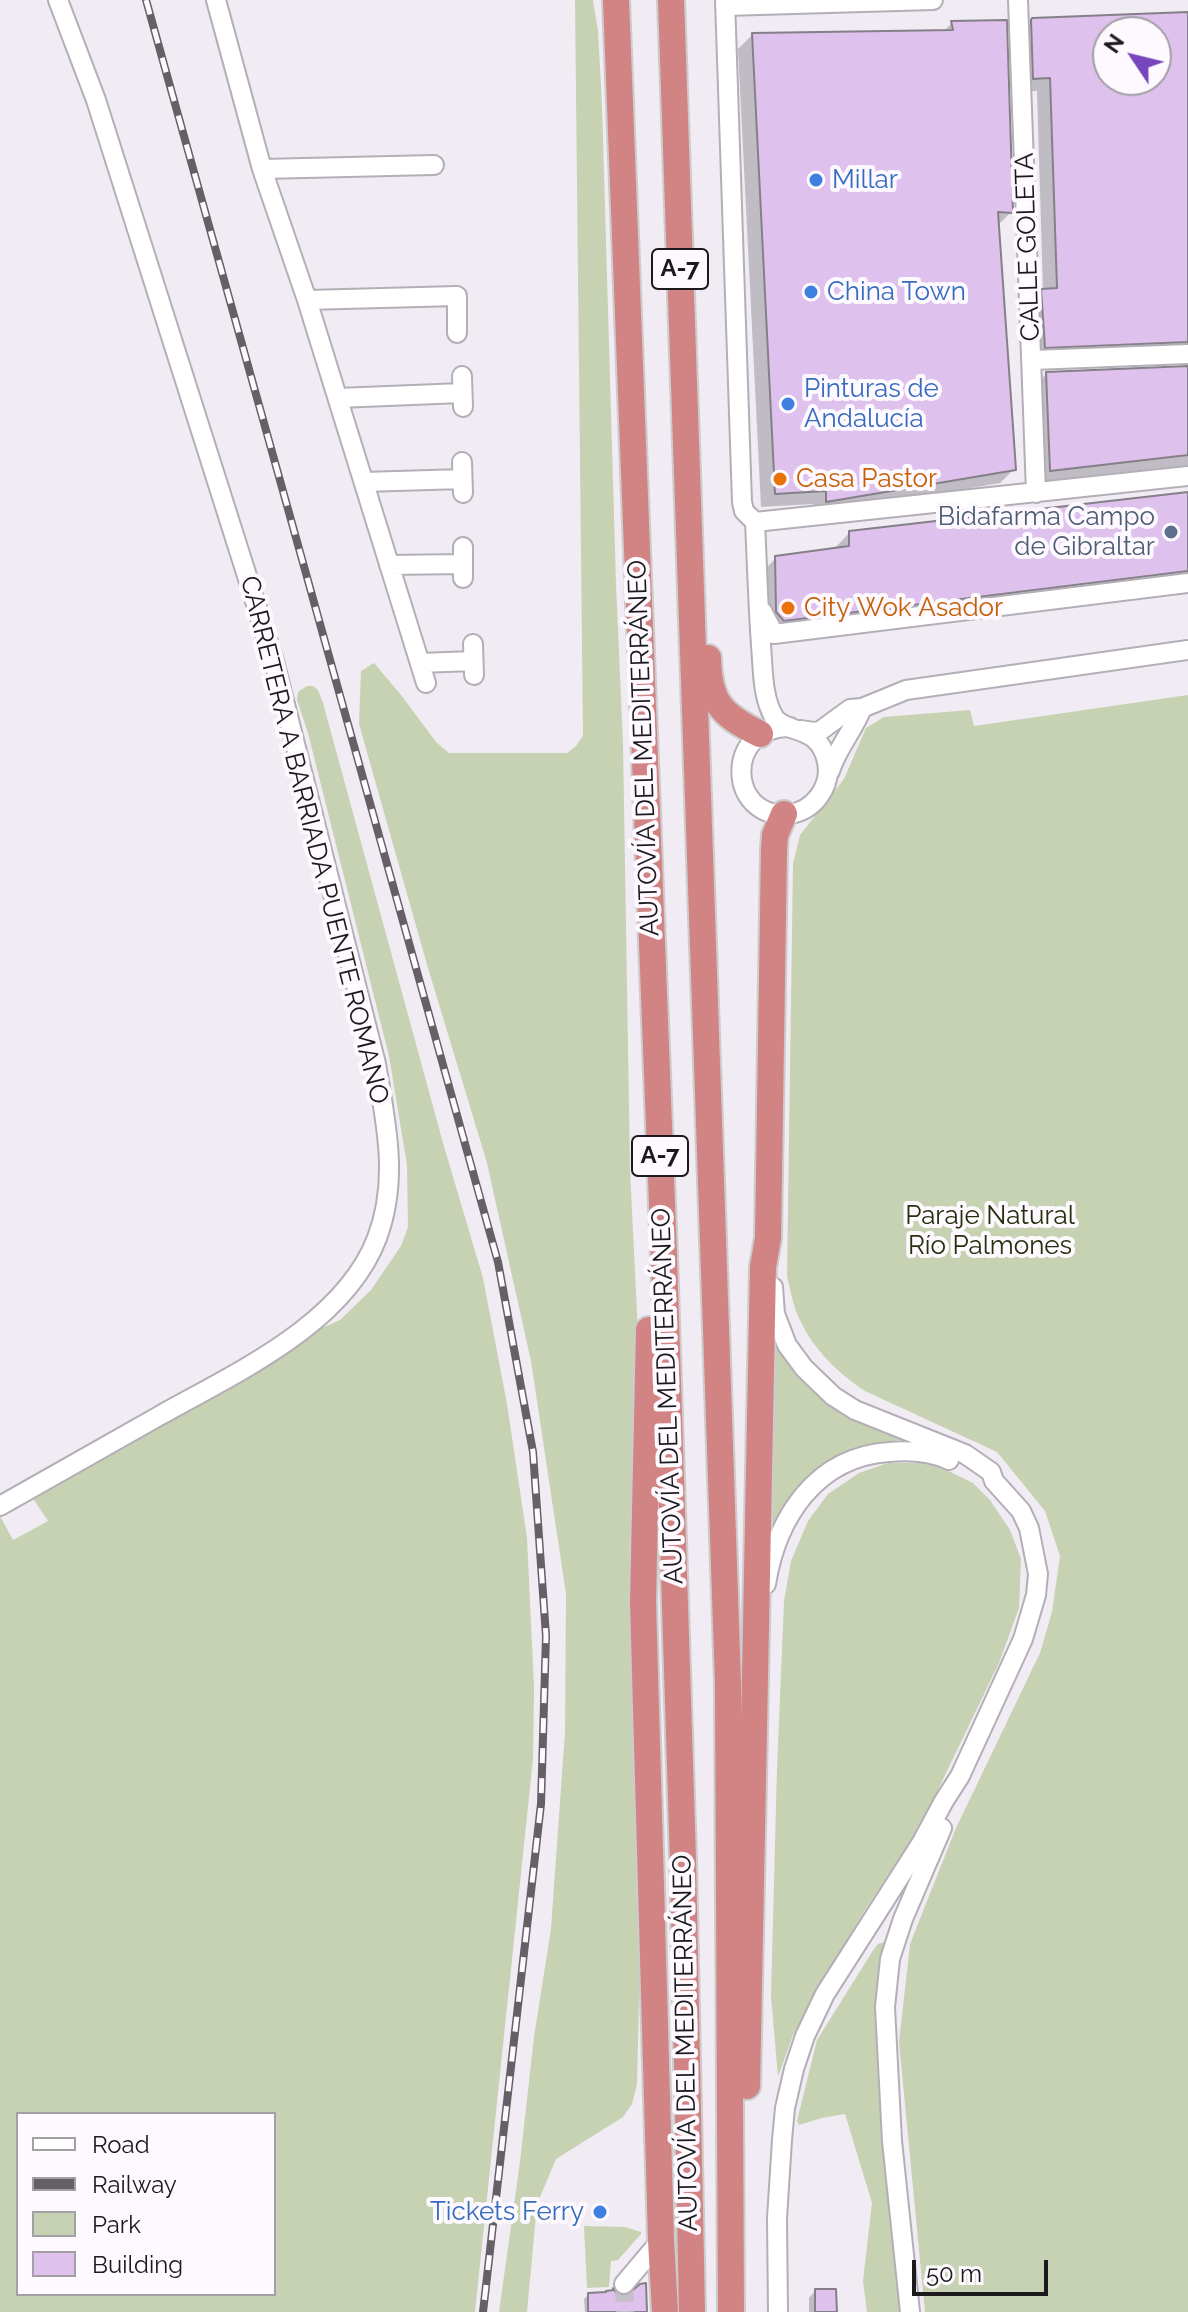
<!DOCTYPE html>
<meta charset="utf-8">
<style>
body{margin:0}
#map{position:relative;width:1188px;height:2312px;overflow:hidden;background:#f1ebf4;font-family:Raleway,sans-serif}
canvas{display:block}
.legend{position:absolute;left:16px;top:2112px;width:260px;height:184px;box-sizing:border-box;background:#fdf9ff;border:2px solid #a39fa4;margin:0;padding:10px 14px;list-style:none;font-size:24px;color:#1b191c}
.legend li{display:flex;align-items:center;gap:16px;height:40px}
.legend b{width:40px;border:2px solid #a39fa4}
.north{position:absolute;left:1092px;top:16px;width:80px;height:80px;box-sizing:border-box;background:#fdf9ff;border:2px solid #a39fa4;border-radius:50%;rotate:305deg;font-size:22px;font-weight:700;line-height:32px;text-align:center;color:#1b191c}
.north::after{content:'';display:block;margin:auto;width:28px;height:36px;background:#7745bc;clip-path:polygon(50% 0,100% 100%,50% 72%,0 100%)}
.scale{position:absolute;left:912px;top:2260px;width:136px;height:36px;box-sizing:border-box;border:4px solid #1b191c;border-top:0;padding-left:10px;font-size:24px;line-height:28px;white-space:nowrap;color:#1b191c;-webkit-text-stroke:6px #fdf9ff;paint-order:stroke}
</style>
<div id="map">
<canvas width="1188" height="2312"></canvas>
<ul class="legend">
<li><b style="height:10px;background:#fff"></b>Road</li>
<li><b style="height:10px;background:#646065"></b>Railway</li>
<li><b style="height:22px;background:#c6d2b2"></b>Park</li>
<li><b style="height:22px;background:#dec1ec"></b>Building</li>
</ul>
<div class="north">N</div>
<div class="scale">50 m</div>
</div>
<script>
const ctx = document.querySelector('canvas').getContext('2d');
ctx.lineJoin = 'round';
function fill(path, color) {
  ctx.fillStyle = color;
  ctx.fill(path, 'evenodd');
}
function stroke(path, color, width, dash) {
  ctx.strokeStyle = color;
  ctx.lineWidth = width;
  ctx.lineCap = dash ? 'butt' : 'round';
  ctx.setLineDash(dash || []);
  ctx.stroke(path);
}
function drawText(font, color, halo, rows, align = 'center') {
  ctx.font = font + ' Raleway,sans-serif';
  ctx.lineWidth = 8;
  ctx.setLineDash([]);
  ctx.textBaseline = 'middle';
  ctx.strokeStyle = halo;
  ctx.fillStyle = color;
  for (const [text, x, y, turn = 0] of rows) {
    ctx.save();
    ctx.translate(x, y);
    ctx.rotate((+turn || 0) * Math.PI / 180);
    ctx.textAlign = isNaN(turn) ? turn : align;
    if (halo) ctx.strokeText(text, 0, 0);
    ctx.fillText(text, 0, 0);
    ctx.restore();
  }
}
fill(new Path2D(`
 M575 0H593L598 31 602 105 616 584 623 744 630 1169 641 1396 629 1550 641 1916 637 2084 632 2104 623 2117 556 2159 537 2204 527 2312H499L520 2162 534 2037 551 1929 565 1732 566 1594 531 1361 487 1163 428 968 359 724 361 671 374 663 401 695 436 742 449 753H567L576 746 583 736Z
 M307 686H313L318 690 323 703 443 1143 483 1278 507 1404 527 1538 534 1687 533 1759 475 2312H0V1516L13 1540 48 1521 32 1497 221 1393 313 1332 340 1320 371 1290 401 1246 408 1227 407 1165 389 1056 308 733 297 700 298 692ZM18 2114H274V2294H18Z
 M1188 695V2312H925L899 2042 910 1944 956 1828 1040 1653 1052 1612 1060 1556 1045 1511 997 1452 865 1391C839 1374 813 1349 800 1320 793 1307 791 1291 787 1277L793 864 800 835 844 779 866 728 884 717 970 710 974 726Z
 M773 1336C779 1346 784 1359 792 1369 821 1405 860 1426 904 1439 834 1450 799 1471 768 1536Z
 M888 1463H932L973 1483 990 1500 1010 1530 1021 1559 1019 1608 999 1663 922 1823 865 1910 824 1978 793 2035 778 2077 771 1996 777 1769 784 1601 791 1561 808 1521 828 1494 859 1473Z
 M884 1942 877 2023 901 2312H867L863 2281 872 2203 845 2114 822 2118 799 2125 797 2121 817 2040 872 1952 878 1944Z
 M584 2226 625 2227 641 2232V2234L618 2260 611 2261 609 2287 587 2288Z`), '#c6d2b2');
fill(new Path2D(`
 M1188 14V466L1037 484 1033 388 1047 373 1186 368 1184 361 1030 360 1028 305 1043 291 1037 91 1020 92 1019 34 1033 20ZM1108 32H1156V80H1108Z
 M952 23 1011 212 997 226 1014 469 1000 483 813 515V504L761 507 738 49 752 35 943 32Z
 M1188 494V588L770 634 762 572 776 558 836 550V547L850 532Z
 M815 2291 835 2312H809V2298Z
 M588 2295H616L645 2312H585L584 2299Z`), '#0003');
const building = new Path2D(`
 M1188 12V342L1045 348 1041 289 1057 288 1050 78 1033 79 1031 20 1032 18ZM1108 32H1156V80H1108Z
 M1007 20 1013 213 998 212 1016 470 826 502V491L775 494 752 33 953 30 951 21Z
 M1188 366V455L1050 471 1046 372Z
 M1188 492V571L784 621 776 612 775 556 849 546V531Z
 M646 2283 647 2312H588V2293L606 2292V2291L613 2290V2288L617 2294 627 2295 640 2284Z
 M815 2289H836L837 2312H815Z`);
fill(building, '#dec1ec');
stroke(building, '#857f87', 2);
stroke(new Path2D(`
 M624 2284 625 2312`), '#c6c1c9', 18, [18, 9]);
const minor = new Path2D(`
 M216 0 262 169 307 300 426 683
 M725 0 742 502 744 511 755 522C757 563 758 604 761 645 763 668 762 697 774 717 785 735 819 723 827 762 832 787 813 812 788 814 728 820 723 726 790 727
 M1018 0 1036 493
 M725 6 933 0
 M262 169 434 165
 M307 300 457 296V333
 M1033 360 1188 354
 M462 376 463 407
 M338 398 462 393
 M462 462 463 493
 M364 482 462 479
 M755 522 1188 476
 M463 547V578
 M389 565 463 564
 M762 611 774 634 1188 583
 M473 644 474 675
 M420 663 473 661
 M801 730 814 732 820 731 850 709 862 708 906 690 1188 650
 M830 771C837 748 854 730 862 708
 M773 1287 775 1314 787 1345 804 1368 833 1396 855 1410 965 1454 991 1472 994 1481 1021 1511 1029 1528 1038 1574 1036 1595 1023 1639 960 1776 944 1801 922 1842 825 1994 805 2036 794 2069 785 2108 782 2140 777 2218 778 2312
 M0 1506C53 1476 106 1446 159 1416 235 1373 344 1325 377 1238 399 1180 386 1123 376 1064L274 661 96 100 58 0
 M766 1584C777 1517 816 1457 889 1452 910 1450 930 1451 949 1460
 M624 2284 661 2240
 M910 2312 892 2141 885 2007 890 1959 903 1919 942 1828`);
const highway = new Path2D(`
 M616 0 664 1256 683 1860 692 2312
 M671 0 728 1683 731 2312
 M708 658C709 702 721 715 760 734
 M649 1330 643 1602 661 2240 665 2312
 M747 2086 763 1267 768 1238 774 849 775 835 784 814`);
stroke(minor, '#b4aeb7', 22);
stroke(highway, '#cdcccd', 30);
stroke(minor, '#fff', 18);
stroke(highway, '#d18483', 26);
const rail = new Path2D(`
 M146 0 498 1262 533 1452 546 1636 541 1804 483 2312`);
stroke(rail, '#646065', 8);
stroke(rail, '#fdf9ff', 5, [15]);
for (const [x, y, r, color] of [
 [816,180,8,"#3f7fe0"],
 [811,292,8,"#3f7fe0"],
 [788,404,8,"#3f7fe0"],
 [780,479,8,"#e8710a"],
 [1171,532,8,"#5c6f8a"],
 [788,608,8,"#e8710a"],
 [600,2212,8,"#3f7fe0"]
]) {
  const dot = new Path2D();
  dot.arc(x, y, r, 0, 2 * Math.PI);
  ctx.fillStyle = color;
  ctx.fill(dot);
  stroke(dot, '#fdf9ff', 3);
}
for (const [x, y, w] of [
 [680,269,56],
 [660,1156,56]
]) {
  const box = new Path2D();
  box.roundRect(x - w / 2, y - 20, w, 40, 6);
  ctx.fillStyle = '#fdf9ff';
  ctx.fill(box);
  stroke(box, '#1b191c', 2);
}
drawText('bold 24px', '#1b191c', null, [
 ["A-7",680,269],
 ["A-7",660,1156]
]);
drawText('26px', '#366cbe', '#fdf9ff', [
 ["Millar",832,180],
 ["China Town",827,292],
 ["Pinturas de",804,389],
 ["Andalucía",804,419],
 ["Tickets Ferry",584,2212,"right"]
], 'left');
drawText('26px', '#1b191c', '#fdf9ff', [
 ["CALLE GOLETA",1028,247,-92],
 ["AUTOVÍA DEL MEDITERRÁNEO",644,748,-92],
 ["CARRETERA A BARRIADA PUENTE ROMANO",314,840,76],
 ["AUTOVÍA DEL MEDITERRÁNEO",668,1396,-92],
 ["AUTOVÍA DEL MEDITERRÁNEO",686,2043,-91]
]);
drawText('26px', '#c56008', '#fdf9ff', [
 ["Casa Pastor",796,479],
 ["City Wok Asador",804,608]
], 'left');
drawText('26px', '#4e5e75', '#fdf9ff', [
 ["Bidafarma Campo",1155,517],
 ["de Gibraltar",1155,547]
], 'right');
drawText('26px', '#252f0c', '#fdf9ff', [
 ["Paraje Natural",990,1216],
 ["Río Palmones",990,1246]
]);
</script>
